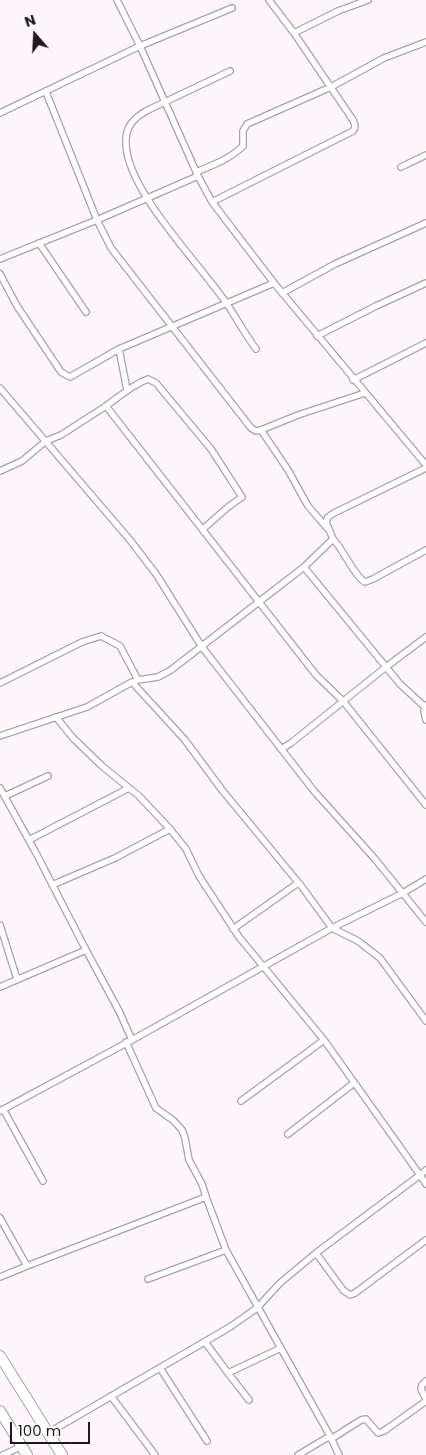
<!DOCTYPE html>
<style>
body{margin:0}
#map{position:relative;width:426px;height:1455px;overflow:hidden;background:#fff5fc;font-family:Poppins,sans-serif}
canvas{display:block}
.north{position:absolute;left:10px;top:10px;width:50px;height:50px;-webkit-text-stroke:4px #fff;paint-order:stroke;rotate:341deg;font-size:14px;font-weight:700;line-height:20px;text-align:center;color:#1f191e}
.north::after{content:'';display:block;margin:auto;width:18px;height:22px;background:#1f191e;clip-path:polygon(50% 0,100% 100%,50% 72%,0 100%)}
.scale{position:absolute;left:10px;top:1422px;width:80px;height:22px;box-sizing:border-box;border:2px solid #1f191e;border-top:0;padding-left:6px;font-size:15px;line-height:18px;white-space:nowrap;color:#1f191e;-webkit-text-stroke:4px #fff;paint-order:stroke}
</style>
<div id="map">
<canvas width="426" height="1455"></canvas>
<div class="north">N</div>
<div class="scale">100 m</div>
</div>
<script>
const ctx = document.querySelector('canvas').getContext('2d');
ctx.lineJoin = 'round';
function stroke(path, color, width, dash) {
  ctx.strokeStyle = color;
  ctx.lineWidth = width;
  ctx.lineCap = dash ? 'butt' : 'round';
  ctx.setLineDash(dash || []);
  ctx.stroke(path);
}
const minor = new Path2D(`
 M117 0 140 46 198 176 212 202 274 283
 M294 33 338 11 368 0
 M230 71 146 111C133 119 125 127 126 144 127 191 200 264 227 304 237 319 245 334 256 349
 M46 92 97 220 111 248 251 428 256 431 261 430 298 415 365 393
 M0 113 140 46 232 8
 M401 167 426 155
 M196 172C213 165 230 159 243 146V131L247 124 331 87 384 58 426 42
 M212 202 353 131C356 127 355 125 353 120L294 33 269 0
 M39 243 86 312
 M0 259 97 220 198 176
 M0 274 17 306 61 372 70 377 119 349 274 283 426 465
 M282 293 335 264 426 223
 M317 336 376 306 426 283
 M119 349 127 390
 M353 380 426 343
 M0 388 130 540 156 574 202 647 314 791 375 859 426 922
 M261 430 288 470 308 506 327 528
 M0 471 22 461 46 441 61 435 106 406
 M203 529 228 507 242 497 211 449 156 383 148 379C132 385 120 396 106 406L316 675 343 701 426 805
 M333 539C343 549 355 577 365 582L373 579 426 550
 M304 567 400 684 425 707
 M138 680 158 677 171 670 304 567 333 539 326 522 328 517 334 513 426 468
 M0 683 82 642 101 636 120 646 138 680 135 681
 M426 705 424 711 426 720
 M0 736 87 707 132 682 185 740 222 790 302 887 332 928 358 941 380 958 426 1021
 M281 749 291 743 386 667 426 637
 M0 788 36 853 86 950 0 987
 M5 796 48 776
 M29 840 129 788
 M52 885 115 858 170 829
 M0 925 17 979
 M233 929 298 883
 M86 950 119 1011 132 1040
 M241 1101 324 1040
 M3 1109 43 1181
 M0 1111 132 1040 332 928 403 893 426 879
 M288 1134 354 1083
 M426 1170 420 1175 426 1184
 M206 1197 226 1250 330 1436 298 1455
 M0 1218 27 1266 0 1277
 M316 1253 343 1290 350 1295 355 1293 426 1240
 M27 1266 206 1197 202 1184 189 1160 185 1138 182 1130 174 1121 156 1108 126 1042
 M148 1279 226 1250
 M205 1342 228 1373 281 1348
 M160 1368 207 1441
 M228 1373 249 1400
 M426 1381 422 1385 421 1389 426 1399
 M111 1396 155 1455
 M48 1433 230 1327 257 1308 280 1283 316 1253 420 1175 324 1040 239 937 199 876 186 849 170 829 139 796 102 766 73 738 56 717
 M330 1436 339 1455
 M331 1439 361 1420 366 1419 378 1433 384 1431 426 1401
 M3 1455 22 1446`);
const trunk = new Path2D(`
 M0 1356 62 1455
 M0 1411 27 1455`);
stroke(minor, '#ae9faa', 8);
stroke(trunk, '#ae9faa', 12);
stroke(minor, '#fff', 5.5);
stroke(trunk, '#fff', 10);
</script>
